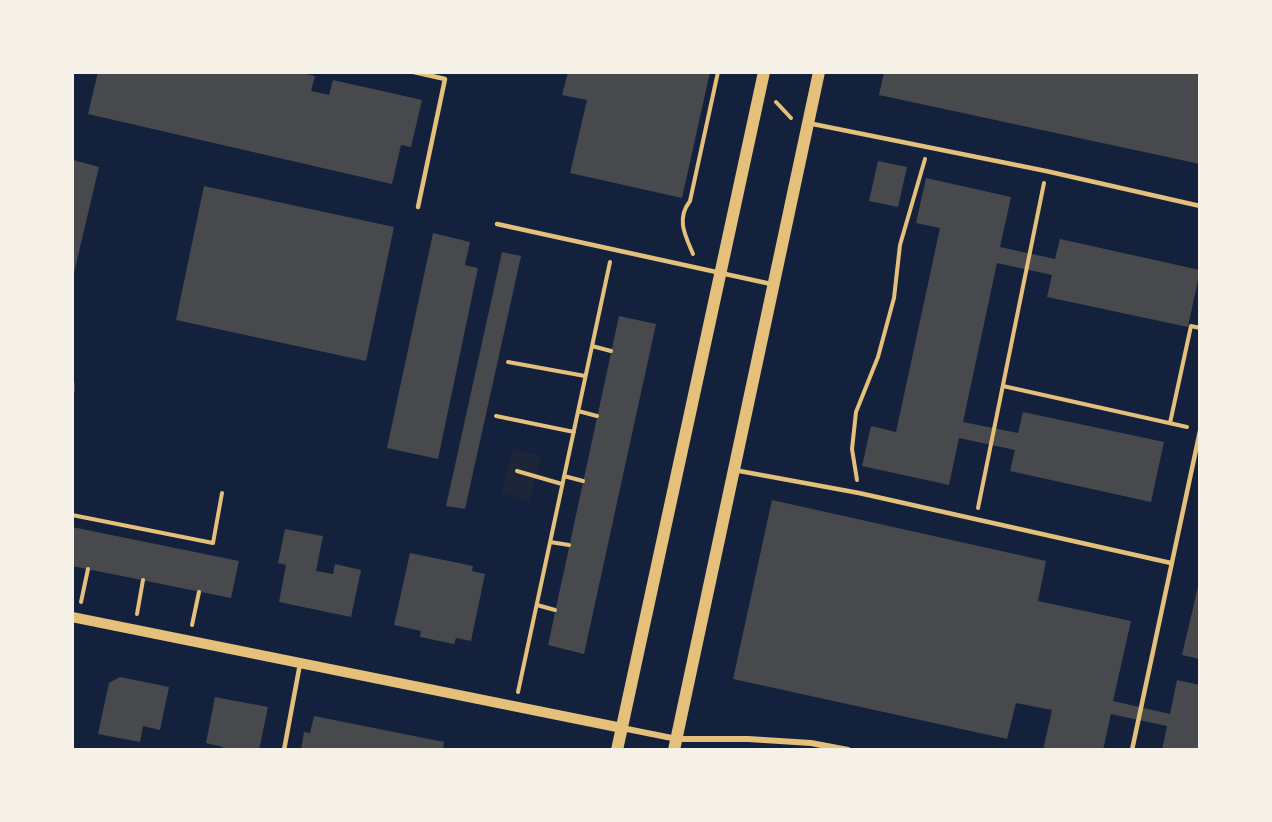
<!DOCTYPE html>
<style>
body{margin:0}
#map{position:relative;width:1272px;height:822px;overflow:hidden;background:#14213d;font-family:Figtree,sans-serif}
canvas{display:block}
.frame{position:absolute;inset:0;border:74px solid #f6f1e7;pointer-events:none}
</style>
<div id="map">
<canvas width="1272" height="822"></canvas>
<div class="frame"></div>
</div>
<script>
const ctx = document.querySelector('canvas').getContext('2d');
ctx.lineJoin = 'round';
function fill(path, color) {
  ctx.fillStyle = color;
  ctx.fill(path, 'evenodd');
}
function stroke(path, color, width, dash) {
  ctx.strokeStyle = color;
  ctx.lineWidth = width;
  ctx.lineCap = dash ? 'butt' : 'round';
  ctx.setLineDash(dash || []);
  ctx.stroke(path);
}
fill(new Path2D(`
 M513 448 541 456 529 501 501 493Z`), '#1d2539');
fill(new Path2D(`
 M98 72H216L226 74 227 72H296L315 76 311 91 329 95 333 80 422 100 411 147 401 145 392 184 88 114Z
 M568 72H710L682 198 570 173 587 100 562 95Z
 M884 72H1200V164L879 95Z
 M73 160 99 167 73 277 72 166Z
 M878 161 907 167 898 207 869 201Z
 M926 178 1011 197 1000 247 1055 259 1060 239 1200 270 1188 327 1047 297 1052 275 997 263 963 422 1018 433 1023 412 1164 442 1151 502 1010 471 1015 450 959 438 949 485 862 466 871 426 896 432 940 228 916 223Z
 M204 186 394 227 366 361 176 320Z
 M433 233 470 242 465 265 478 268 438 459 387 448Z
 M502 252 521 256 465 509 446 506Z
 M619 316 656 324 584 654 548 645Z
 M772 500 1046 561 1038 601 1131 621 1113 701 1170 714 1177 680 1200 685V750H1162L1167 726 1111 714 1103 750H1043L1052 710 1016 703 1007 739 733 679Z
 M72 527 239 561 231 598 72 566Z
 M285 529 323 536 316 571 333 574 335 564 361 570 351 617 279 602 286 565 278 563Z
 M410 553 473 566 472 571 485 574 471 641 456 638 454 644 420 637 421 631 394 625Z
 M1200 578V659L1182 655Z
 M120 677 169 687 160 730 143 726 140 742 98 734 109 683Z
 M215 697 268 707 259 750H222L223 747 206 743Z
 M314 716 444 742 443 750H301L304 732 310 733Z`), '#48494c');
stroke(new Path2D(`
 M776 102 791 118
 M693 254C685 235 676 219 690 201L718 72
 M592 346 611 351
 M508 362 585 376
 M1003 386 1187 427
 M578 411 597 416
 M496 416 574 432
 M1170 423 1191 326 1200 328
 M517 471 562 484
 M564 476 583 481
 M857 480 852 449 856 412 878 357 894 298 900 245 925 159
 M978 508 1044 183
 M72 515 213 543 222 493
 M550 542 569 545
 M81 602 88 569
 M537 605 555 610
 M137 614 143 580
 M192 625 199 592
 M518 692 610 262`), '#e5c07b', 4);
stroke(new Path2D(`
 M414 72 445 79 418 207
 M808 123 1046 171 1200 206
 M497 224 771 284
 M72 383V391
 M734 470 859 493 1171 563
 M284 750 300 664
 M1132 750 1200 431`), '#e5c07b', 4.5);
stroke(new Path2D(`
 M622 728 677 739H748L811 743 848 750`), '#e5c07b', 6);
stroke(new Path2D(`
 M72 617 622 728`), '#e5c07b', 10);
stroke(new Path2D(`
 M617 750 764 72
 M674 750 819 72`), '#e5c07b', 12);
</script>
